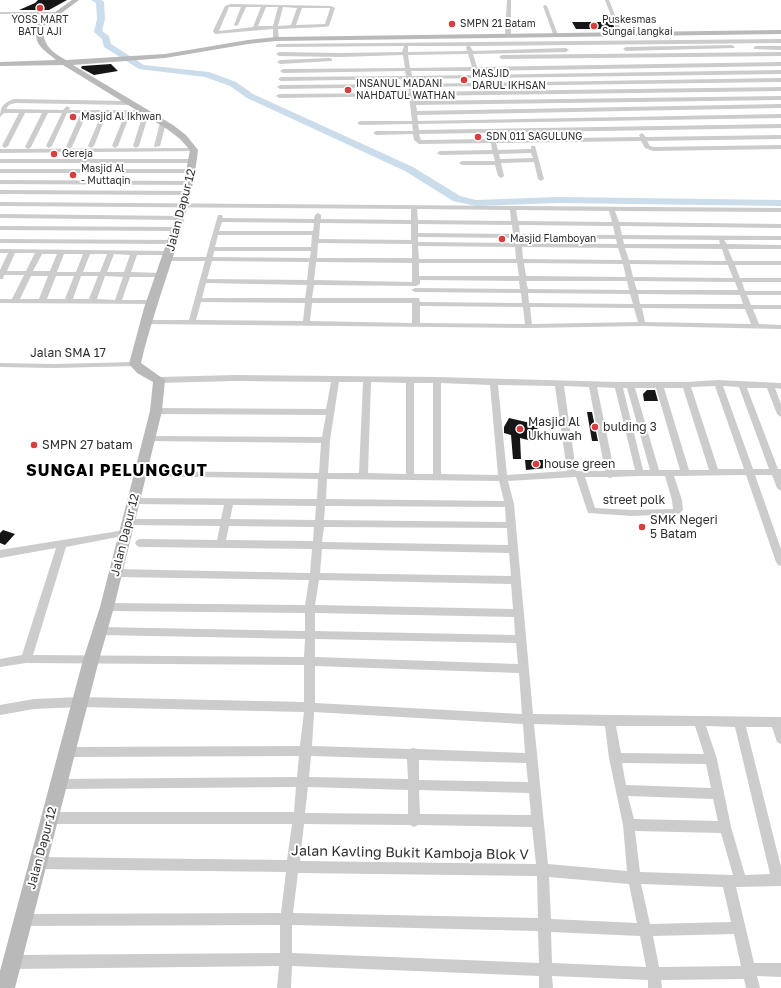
<!DOCTYPE html>
<style>
body{margin:0}
canvas{display:block;background:#fff}
</style>
<canvas width="781" height="988"></canvas>
<script>
const ctx = document.querySelector('canvas').getContext('2d');
ctx.lineJoin = 'round';
function fill(path, color) {
  ctx.fillStyle = color;
  ctx.fill(path, 'evenodd');
}
function stroke(path, color, width, dash) {
  ctx.strokeStyle = color;
  ctx.lineWidth = width;
  ctx.lineCap = dash ? 'butt' : 'round';
  ctx.setLineDash(dash || []);
  ctx.stroke(path);
}
function drawText(font, color, halo, rows, align = 'center') {
  ctx.font = font + ' "Golos Text",sans-serif';
  ctx.lineWidth = 4;
  ctx.setLineDash([]);
  ctx.textBaseline = 'middle';
  ctx.strokeStyle = halo;
  ctx.fillStyle = color;
  for (const [text, x, y, turn = 0] of rows) {
    ctx.save();
    ctx.translate(x, y);
    ctx.rotate((+turn || 0) * Math.PI / 180);
    ctx.textAlign = isNaN(turn) ? turn : align;
    if (halo) ctx.strokeText(text, 0, 0);
    ctx.fillText(text, 0, 0);
    ctx.restore();
  }
}
fill(new Path2D(`
 M91 0H102L104 2 105 19 102 31 109 36 111 44 144 65 209 72 236 82 253 94 413 167 460 196 476 200 558 197 781 200V206L558 203 476 206 453 201 405 171 247 98 230 86 205 77 139 69 104 47 102 39 94 32 97 19 96 3Z`), '#cbdcea');
fill(new Path2D(`
 M38 0H67L49 10H19L35 3Z
 M572 22H612L615 29H576Z
 M111 64 118 71 94 75 81 68 82 66Z
 M647 390H655L658 401H644L643 394Z
 M587 412H592L598 441H592Z
 M509 418 539 425 532 441 520 438 521 459H513L511 435 504 433V427Z
 M525 460H546V468L526 470Z
 M3 530 15 534 5 545 0 543V533Z`), '#161616');
fill(new Path2D(`
 M507 0H511V35L508 37 505 35Z
 M605 0H609L623 35 618 34Z
 M231 4 331 6 335 8 329 26 324 27 278 29 279 39 276 41 273 39V29L215 34 213 31 225 6ZM229 7H241L234 25 236 26 238 25 246 7H261L253 27 219 31ZM266 7H278L273 26H258ZM283 7 297 8 291 25 278 26ZM302 8H330V9L325 24 296 25Z
 M545 5 547 6 558 35 553 34 543 6Z
 M0 12H56L58 13 56 14H0Z
 M781 39V43L470 46 473 51 566 48 569 50 566 52 473 54 477 67 781 62V66L478 71 480 73 477 75 473 71H411L412 76 781 70V74L412 79 413 84 781 78V82L413 87 414 92 781 87V91L415 96 416 101 781 96V100L416 105 417 111 781 104V108L417 115 418 121 781 114V118L418 124 419 130 781 124V128L419 134 421 140 490 139 489 136 492 134 494 135 496 139 640 137 639 135 642 133 646 137 781 135V139L647 141 650 146 654 147 781 145V149L653 151 645 148 641 141 496 143 498 150 531 149V146H535L544 179 541 181 538 179 534 162 501 163 504 176 501 178 498 176 495 165H462L459 163 462 161H495L493 154 440 155 437 153 440 151 492 150 491 143 419 144 414 140 413 134 376 135 373 133 376 131H413L412 124 360 125 357 123 360 121H412L409 96 279 98 276 96 279 94 409 93 408 87 280 89 277 87 280 85 407 84V79L281 81 278 79 281 77 406 76 405 71 283 73 280 71 283 69 405 68 403 55 340 57 279 56 276 54 279 52 340 53 402 52 404 46 276 47V45L278 44ZM408 46H468L466 47 467 51 408 52ZM468 54 472 67 410 68 408 55ZM531 153 533 158 500 159 499 154Z
 M732 45 735 47 734 48 626 51 623 49 626 47Z
 M756 46H781V50L754 49V47Z
 M781 52V56L502 59 499 57 502 55Z
 M330 58 332 59V61L280 64 277 62 280 60Z
 M14 99 128 101 131 103 128 105 15 103 9 105 6 109 63 110 67 106 70 108 69 110H144L149 113 139 146 136 148 133 146 143 114H130L118 146 115 148 112 146 125 114 107 113 94 146 91 148 88 146 102 113H87L72 147 69 149 66 147 81 113H67L52 146 49 148 46 146 62 113H48L31 147 28 149 25 147 42 113H25L8 146 5 148 2 146 19 113H4L0 117C0 107 4 102 14 99Z
 M163 121 166 123 160 146 155 147 154 146 160 123Z
 M194 148 196 149V151L0 153V149Z
 M0 159H193L196 161 193 163H0Z
 M0 169H192L195 171 192 173H0Z
 M0 180 190 181 193 183 190 185 0 184Z
 M0 190 186 191 189 193 186 195 0 194Z
 M0 202 781 208V212L615 211 619 222 781 224V228L620 226 622 235 781 236V240H724L727 244 781 245V249H728L733 261H781V265H735L740 278H781V282H742L745 291H781V295H747L751 305H781V309H753L759 324 781 325V329L642 326 529 328 145 324H142V320H189L205 261H167L164 259 167 257H206L218 215H222L223 218 314 219 315 215 318 213 321 215V219L411 220V209L0 206ZM417 209 510 210 511 221 418 220ZM516 210 609 211 612 222 518 221ZM222 222 314 223 313 231H219ZM320 223 411 224V240L319 239ZM418 224 512 225 513 234 418 233ZM519 225 613 226 615 235 520 234ZM218 235H312L311 247H215ZM418 237 514 238V243L418 242ZM520 238 616 239 617 244 521 243ZM623 239 720 240 719 241 720 244H624ZM318 243 412 244V258H317ZM418 246 515 247 516 259H419ZM522 247 618 248 622 260 523 259ZM625 248 722 249 726 261 629 260ZM214 251H311L310 258 213 257ZM212 261 309 262 307 280 207 279ZM316 262 412 263V282L314 280ZM419 263H517L519 276H419ZM524 263 623 264 626 277 526 276ZM630 264 728 265 733 278 633 277ZM420 280 519 281 520 289 415 288 411 290 415 292 521 293 522 303 420 302 419 298H312L314 285 416 286 420 284ZM526 281H627L629 290 528 289ZM634 281 735 282 738 290H637ZM206 283 307 285 305 298H202ZM528 293 630 294 633 304 529 303ZM638 294 740 295 743 304H640ZM201 302 305 303 303 321 196 320ZM312 303H412V323L310 321ZM420 306 523 307 525 324 420 323ZM530 307 634 308 638 322 532 324ZM642 308 745 309 751 324 645 322Z
 M0 214 180 216 183 218 180 220 0 218Z
 M0 226 177 227 180 229 177 231 0 230Z
 M0 239 173 240 176 242 173 244 0 243Z
 M0 249 169 251 172 253 169 255H137L131 272 162 273 166 275 162 277H130L122 300H155V304L0 303V299H12L24 275H4L3 279H0V270L8 253H0ZM15 253H35L26 271H7ZM42 254H57L50 271H33ZM64 254H83L76 272H57ZM90 254H107L100 272H83ZM114 254 130 255 124 272H107ZM31 276H48L39 299H20ZM56 276H74L65 299H47ZM81 276H98L89 299H73ZM105 276 123 277 115 300 97 299Z
 M135 362H138L139 364 138 366 54 368 0 367V363L54 364Z
 M235 375 437 377 618 382H686L718 380 781 383V389L775 388 781 404V417L777 414 767 388H747L778 469H781V491L777 488 772 475H755L781 549V566L778 565 776 562 746 475 674 476 682 500 683 510 679 514 632 516 588 513 576 477 508 481 514 504 533 714 781 717V744L777 742 772 727H746L781 867V886L736 887 754 963H781V977L757 976 760 988H746L744 979 661 980 662 988H648V980L552 976 553 988H539V976L292 966 291 988H277L279 966 12 969 7 967 5 962 7 957 12 955 280 953V925L23 926 19 924 17 920 19 916 23 914 281 913 286 872 38 869 34 867 32 863 34 859 38 857 287 860 292 824H50L46 822 44 818 46 814 50 812H294L296 787 59 789 55 788 53 784 55 780 59 779 297 777 299 756 68 757 64 756 62 752 64 748 68 747 300 746 304 712 80 707 34 709 0 715V705L34 699 80 697 304 702V665L26 663 0 667V659L22 655 56 548 0 558V550L125 530 128 531 130 533 128 535 66 547 33 655 304 657 305 639 100 635 96 634 95 631 96 628 100 627 305 631V613L107 611 103 610 102 607 103 604 107 603 305 605 309 580 115 577 112 576 110 573 112 570 115 569 310 573 312 549 140 547 137 546 135 543 137 540 140 539 217 540 220 526 128 525 125 524 123 522 125 520 128 519H221L224 505 134 504 129 501 134 498 317 499 318 479 138 476 137 474 141 471 319 473 321 443 146 441 145 439 146 437 149 436 322 437 326 415 156 414 152 411 156 408 326 409 331 382 235 381 159 383 155 380 159 377ZM339 382H363L359 473H328L330 440ZM371 382 406 383V474L368 473ZM414 383H433V474H414ZM441 383 490 385 498 475 441 474ZM498 385 555 386 567 471 507 475ZM564 386 589 387 605 471H576ZM715 386 744 469H718L691 387ZM723 386 739 387 769 469H753ZM597 387 615 388 635 470H614ZM623 388H627L650 470H643ZM635 388H656L680 470H659ZM664 388H683L709 470H689ZM638 476H665L672 500 673 509 632 510 595 508 585 477H607L610 478 613 477ZM327 479 499 481 504 501 326 499ZM233 505 316 506 315 520 230 519ZM325 506 505 507 506 522 324 520ZM229 526 314 527 313 541 226 540ZM324 527 507 528 508 545 322 542ZM322 549 509 553 511 576 320 573ZM319 580 511 584 513 609 315 605ZM315 613 514 617 515 635 315 631ZM315 639 516 643 518 664 315 657ZM315 666 519 673 522 714 315 703ZM314 712 523 724 525 753 417 749 413 748 410 749 312 746ZM534 724 605 726 609 758 623 825 627 871 548 864ZM616 726H695L704 754 621 753ZM706 726 735 727 770 874 745 875 731 827 717 759ZM311 756 407 759 408 779 309 777ZM419 760 526 763 528 782 419 780ZM622 763 706 764 711 788 626 785ZM308 787 408 790V814L305 813ZM419 790 529 793 531 815 420 814ZM628 796 713 799 718 821 634 819ZM304 824 410 825 414 827 418 825 532 827 536 864 300 861ZM635 831 721 833 733 875 640 872ZM298 873 537 876 538 918 293 913ZM549 877 629 884 637 923 551 919ZM641 884 723 887 731 922 650 924ZM292 925 538 931 539 963 292 953ZM551 932 640 936 646 967 552 963ZM734 934 741 966 659 967 653 936Z`), '#ccc');
fill(new Path2D(`
 M72 0H79L44 26C41 43 51 52 66 60L165 54 248 40 276 37 781 30V34L276 41 248 44 165 58 73 65 173 125 186 135 198 150C190 224 158 291 141 363L165 380 162 411 114 607 99 660 15 988H0V971L83 660 100 607 150 411 153 382 137 373 129 364 144 308 180 204 190 150 180 139 167 129 63 65 0 66V62L56 60C42 48 33 45 37 25Z`), '#b9b9b9');
for (const [x, y, r, color] of [
 [40,8,4,"#d93d3e"],
 [452,24,4,"#d93d3e"],
 [594,26,4,"#d93d3e"],
 [464,80,4,"#d93d3e"],
 [348,90,4,"#d93d3e"],
 [73,117,4,"#d93d3e"],
 [478,137,4,"#d93d3e"],
 [54,154,4,"#d93d3e"],
 [73,175,4,"#d93d3e"],
 [502,239,4,"#d93d3e"],
 [595,427,4,"#d93d3e"],
 [520,429,4,"#d93d3e"],
 [34,445,4,"#d93d3e"],
 [536,464,4,"#d93d3e"],
 [642,527,4,"#d93d3e"]
]) {
  const dot = new Path2D();
  dot.arc(x, y, r, 0, 2 * Math.PI);
  ctx.fillStyle = color;
  ctx.fill(dot);
  stroke(dot, '#fff', 1.5);
}
drawText('10px', '#2f2f2f', '#fff', [
 ["YOSS MART",40,20,"center"],
 ["BATU AJI",40,32,"center"],
 ["Puskesmas",602,20],
 ["Sungai langkai",602,32],
 ["SMPN 21 Batam",460,24],
 ["MASJID",472,74],
 ["DARUL IKHSAN",472,86],
 ["INSANUL MADANI",356,84],
 ["NAHDATUL WATHAN",356,96],
 ["Masjid Al Ikhwan",81,117],
 ["SDN 011 SAGULUNG",486,137],
 ["Gereja",62,154],
 ["Masjid Al",81,169],
 ["- Muttaqin",81,181],
 ["Masjid Flamboyan",510,239]
], 'left');
drawText('12px', '#2f2f2f', '#fff', [
 ["Jalan Dapur 12",181,210,-75],
 ["Jalan SMA 17",68,353],
 ["street polk",634,500],
 ["Jalan Dapur 12",125,535,-76],
 ["Jalan Dapur 12",42,848,-75]
]);
drawText('12px', '#2f2f2f', '#fff', [
 ["Masjid Al",528,422],
 ["Ukhuwah",528,436],
 ["bulding 3",603,427],
 ["SMPN 27 batam",42,445],
 ["house green",544,464],
 ["SMK Negeri",650,520],
 ["5 Batam",650,534]
], 'left');
drawText('14px', '#2f2f2f', '#fff', [
 ["Jalan Kavling Bukit Kamboja Blok V",410,853,1]
]);
ctx.letterSpacing = '1px';
drawText('bold 16px', '#000', '#fff', [
 ["SUNGAI PELUNGGUT",117,471]
]);
ctx.letterSpacing = '0px';
</script>
